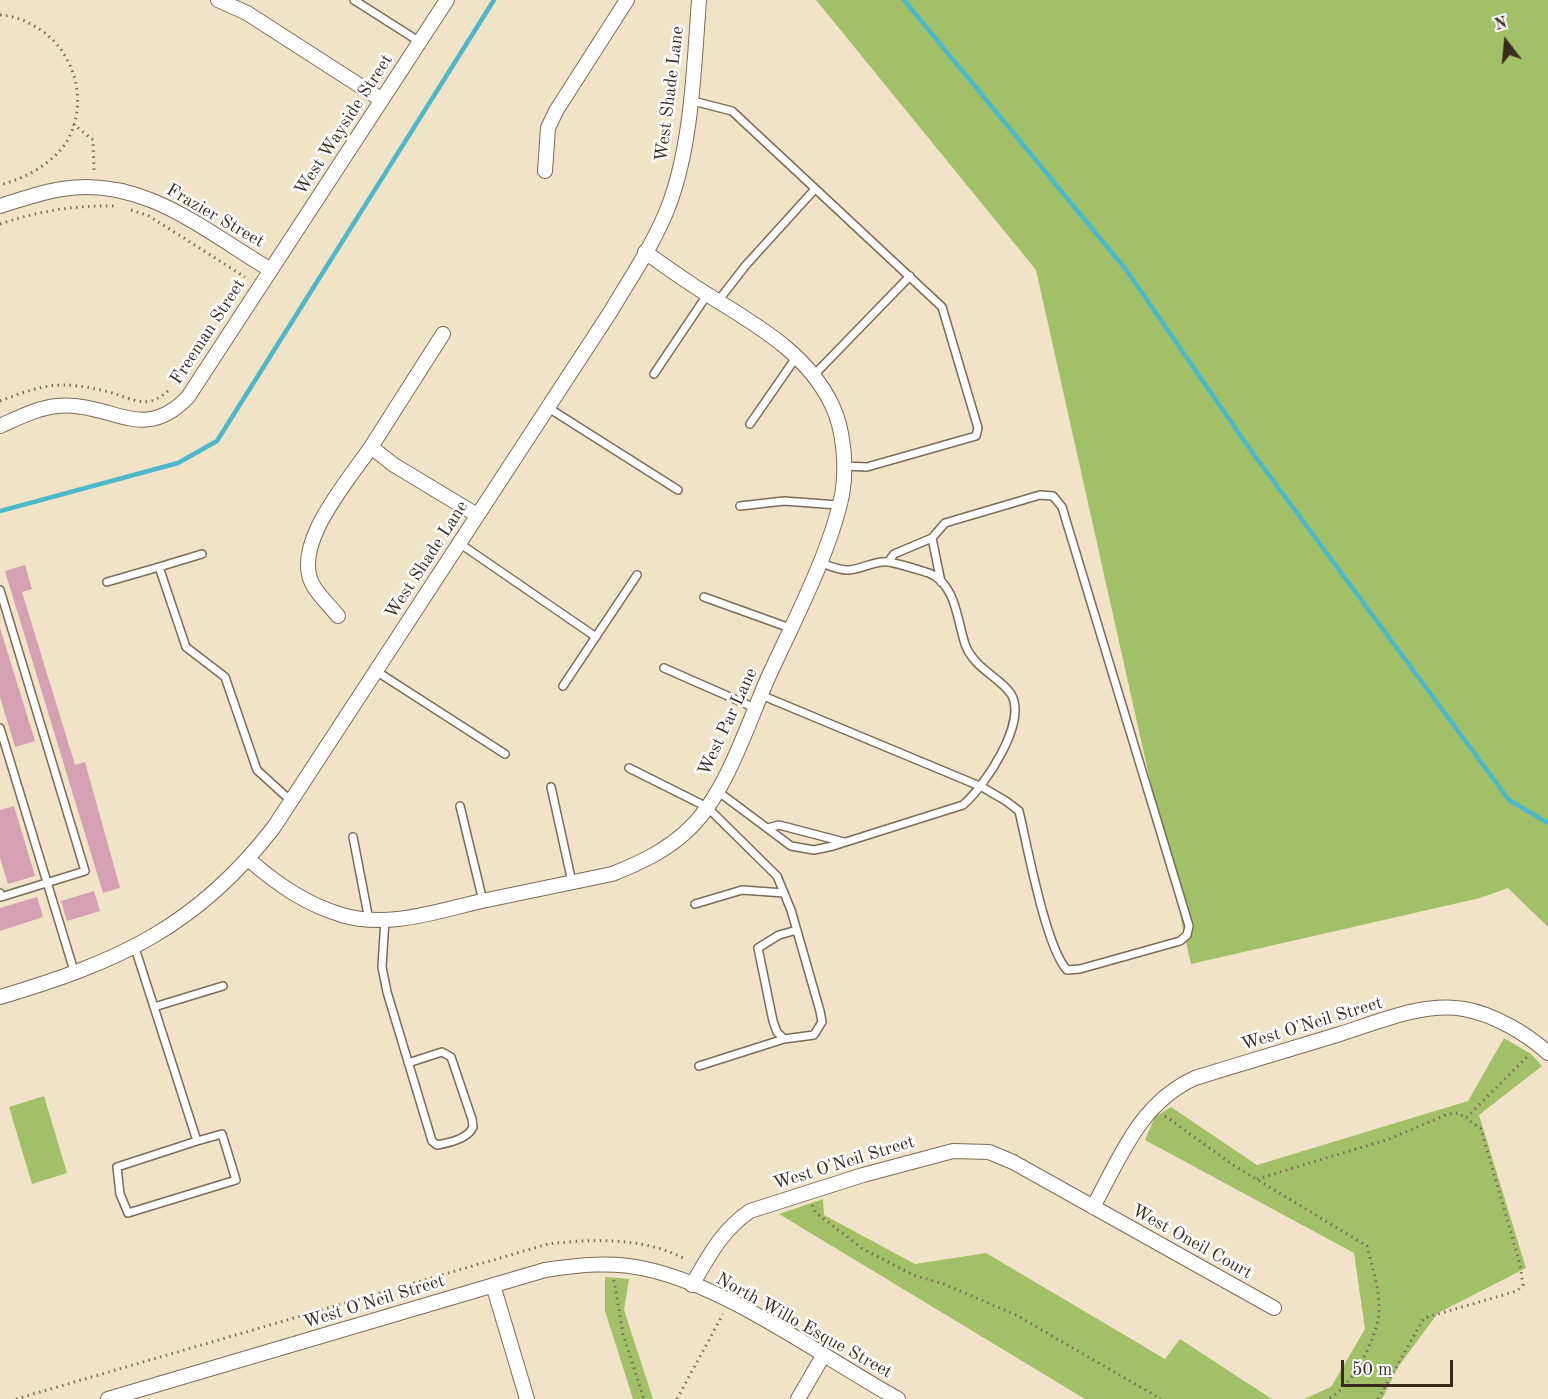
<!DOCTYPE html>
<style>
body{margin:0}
#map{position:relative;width:1548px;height:1399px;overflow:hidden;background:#f1e3c7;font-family:"Old Standard TT",serif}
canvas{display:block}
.north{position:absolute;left:1476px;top:12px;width:60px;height:60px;-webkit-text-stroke:4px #fff;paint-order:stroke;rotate:344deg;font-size:16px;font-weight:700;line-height:24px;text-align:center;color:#3b2a1e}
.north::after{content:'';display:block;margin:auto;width:21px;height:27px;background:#3b2a1e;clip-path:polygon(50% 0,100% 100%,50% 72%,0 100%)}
.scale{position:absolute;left:1341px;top:1360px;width:112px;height:27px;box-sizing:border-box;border:3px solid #3b2a1e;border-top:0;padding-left:8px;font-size:18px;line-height:21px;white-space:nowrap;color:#3b2a1e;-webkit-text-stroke:4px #fff;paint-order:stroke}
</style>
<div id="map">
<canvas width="1548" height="1399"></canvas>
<div class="north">N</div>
<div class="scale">50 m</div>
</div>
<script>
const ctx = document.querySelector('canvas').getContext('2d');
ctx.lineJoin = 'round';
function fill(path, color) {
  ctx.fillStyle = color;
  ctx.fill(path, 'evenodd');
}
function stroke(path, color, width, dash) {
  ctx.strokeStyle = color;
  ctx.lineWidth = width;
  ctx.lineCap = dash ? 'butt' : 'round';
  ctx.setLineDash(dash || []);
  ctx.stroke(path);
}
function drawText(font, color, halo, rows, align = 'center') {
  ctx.font = font + ' "Old Standard TT",serif';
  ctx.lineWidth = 5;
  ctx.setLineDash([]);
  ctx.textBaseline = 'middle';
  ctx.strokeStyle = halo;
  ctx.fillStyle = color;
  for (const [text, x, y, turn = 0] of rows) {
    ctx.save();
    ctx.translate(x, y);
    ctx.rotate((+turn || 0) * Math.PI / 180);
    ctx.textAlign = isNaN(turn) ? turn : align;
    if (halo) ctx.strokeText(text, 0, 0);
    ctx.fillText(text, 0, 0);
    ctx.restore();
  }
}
fill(new Path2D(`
 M816 0H1548V927L1508 888 1480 898 1191 964 1036 270Z
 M1504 1038 1531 1054 1542 1066 1479 1115 1526 1268 1438 1313 1398 1367 1382 1399H1304L1331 1387 1365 1329 1354 1253 1145 1140 1155 1117 1171 1107 1257 1165 1468 1101Z
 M44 1096 67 1173 32 1184 9 1107Z
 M823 1199 824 1215 915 1264 986 1253 1165 1359 1180 1339 1272 1399H1085L779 1214Z
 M605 1277 629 1279 624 1310 653 1399H633L605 1311Z`), '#a2c068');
stroke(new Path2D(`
 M904 0 1127 271 1249 448 1509 800 1548 823
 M0 511 178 463 217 441 494 0`), '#4db8ca', 4.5);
fill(new Path2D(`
 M25 565 32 589 22 592 75 765 85 762 120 888 103 893 5 571Z
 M0 628 35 741 15 747 0 697Z
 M14 806 35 876 8 884 0 858V810Z
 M94 891 100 911 67 921 61 901Z
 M37 897 43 917 0 931V908Z`), '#d5a0b2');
const service = new Path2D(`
 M354 0 420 42
 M689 100 732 111 942 307 978 428 976 436 867 467 843 466
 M718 301 746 265 815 189
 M654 374 707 295
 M814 375 910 276
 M547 407 678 490
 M750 424 797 356
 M740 506 784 501 838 505
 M459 543 596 637
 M888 562 894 554 932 538
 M159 567 202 554
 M107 582 159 567 186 647 225 677 257 770 291 801
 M0 590 85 871 1 897 0 893
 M704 597 790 628
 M664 668 755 708
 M376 671 505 754
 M563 686 637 575
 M761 695 982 787 1006 801 1019 811C1027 845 1046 948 1067 970L1080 969 1180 941 1187 935 1189 926 1062 507 1053 496 1040 495 945 523 932 538 941 582
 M0 728 75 974
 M629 768 707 807 777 876 791 910 820 1011 822 1022 814 1035 784 1039 777 1032 773 1021 758 948 779 935 797 930
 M551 787 572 882
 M716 790 791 846 814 850 833 846 963 805C985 786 1028 722 1011 694 1000 677 974 669 965 644 957 620 956 584 929 573 919 570 900 564 889 562 876 560 862 569 849 570 840 571 827 565 819 562
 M460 806 483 901
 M768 828 779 825 844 842
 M353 837 369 920
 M695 904 742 890 784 893
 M385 919 382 967 387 992 432 1141 437 1145C449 1143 468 1139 473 1127L472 1119 451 1057 442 1052 408 1063
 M135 948 197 1141 117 1167 120 1194 128 1213 236 1180 222 1134 197 1141
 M154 1007 223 986
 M699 1066 784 1039`);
const minor = new Path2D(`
 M218 0 247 13 382 100
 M545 171 548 128 556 111 627 0
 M0 206C20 200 41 192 62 189 143 175 206 232 271 270
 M443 334 371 447 394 465 477 515
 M0 426C18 418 37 408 57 406 112 401 142 445 188 397L447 0
 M338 616C331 607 321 598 314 587 289 547 348 481 371 447
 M248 859C277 884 305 904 342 915 387 929 438 911 482 901 525 892 569 883 612 874 640 863 668 850 690 828 726 793 747 726 767 680 792 625 830 553 842 495 847 468 844 430 832 405 806 351 754 324 705 293 684 280 665 266 645 252
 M0 997C118 962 197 927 274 827L611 311C631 277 655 242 669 205 692 144 694 66 699 0
 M1093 1207C1121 1156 1140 1103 1195 1078 1243 1063 1291 1049 1340 1034 1378 1022 1423 1002 1464 1009 1493 1014 1526 1033 1548 1053
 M493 1285 527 1399
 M692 1285C709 1256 722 1230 750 1211L863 1175 953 1151 989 1152 1013 1162 1274 1308
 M108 1399 545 1270C578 1265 613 1261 646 1269 729 1287 822 1357 898 1399
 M798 1399 823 1356`);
stroke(service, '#7b6b59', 10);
stroke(minor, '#7b6b59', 16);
stroke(new Path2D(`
 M0 15C16 16 29 22 42 31 84 60 92 128 49 161 34 173 18 180 0 185
 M73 124 93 140 94 170
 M131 210 149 216 245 277
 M0 224C39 211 75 205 116 206
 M0 401C21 393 41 385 64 385 80 385 104 390 119 395 141 403 151 407 170 389
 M1165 1116 1233 1165 1367 1246C1372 1267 1381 1292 1379 1314 1376 1340 1351 1388 1328 1399
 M1257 1179 1389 1139 1448 1114 1458 1113 1466 1118 1529 1055
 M812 1205 815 1212 863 1249 913 1275 944 1284 1016 1315 1161 1399
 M614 1280 623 1334 644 1399
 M16 1399 548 1244C591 1239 643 1237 683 1258
 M677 1399 723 1314
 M1378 1399 1424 1318 1517 1291 1523 1285 1520 1264 1481 1129 1466 1118`), '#7b6b59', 3, [1.5, 4.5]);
stroke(service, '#fff', 7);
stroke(minor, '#fff', 14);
drawText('18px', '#3b2a1e', '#fff', [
 ["West Shade Lane",670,94,-83],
 ["West Wayside Street",344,125,-57],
 ["Frazier Street",215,216,30],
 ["Freeman Street",208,332,-57],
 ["West Shade Lane",427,560,-57],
 ["West Par Lane",728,722,-65],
 ["West O'Neil Street",1312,1024,-17],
 ["West O'Neil Street",844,1163,-17],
 ["West Oneil Court",1192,1242,29],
 ["West O'Neil Street",374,1302,-17],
 ["North Willo Esque Street",804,1326,29]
]);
</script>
